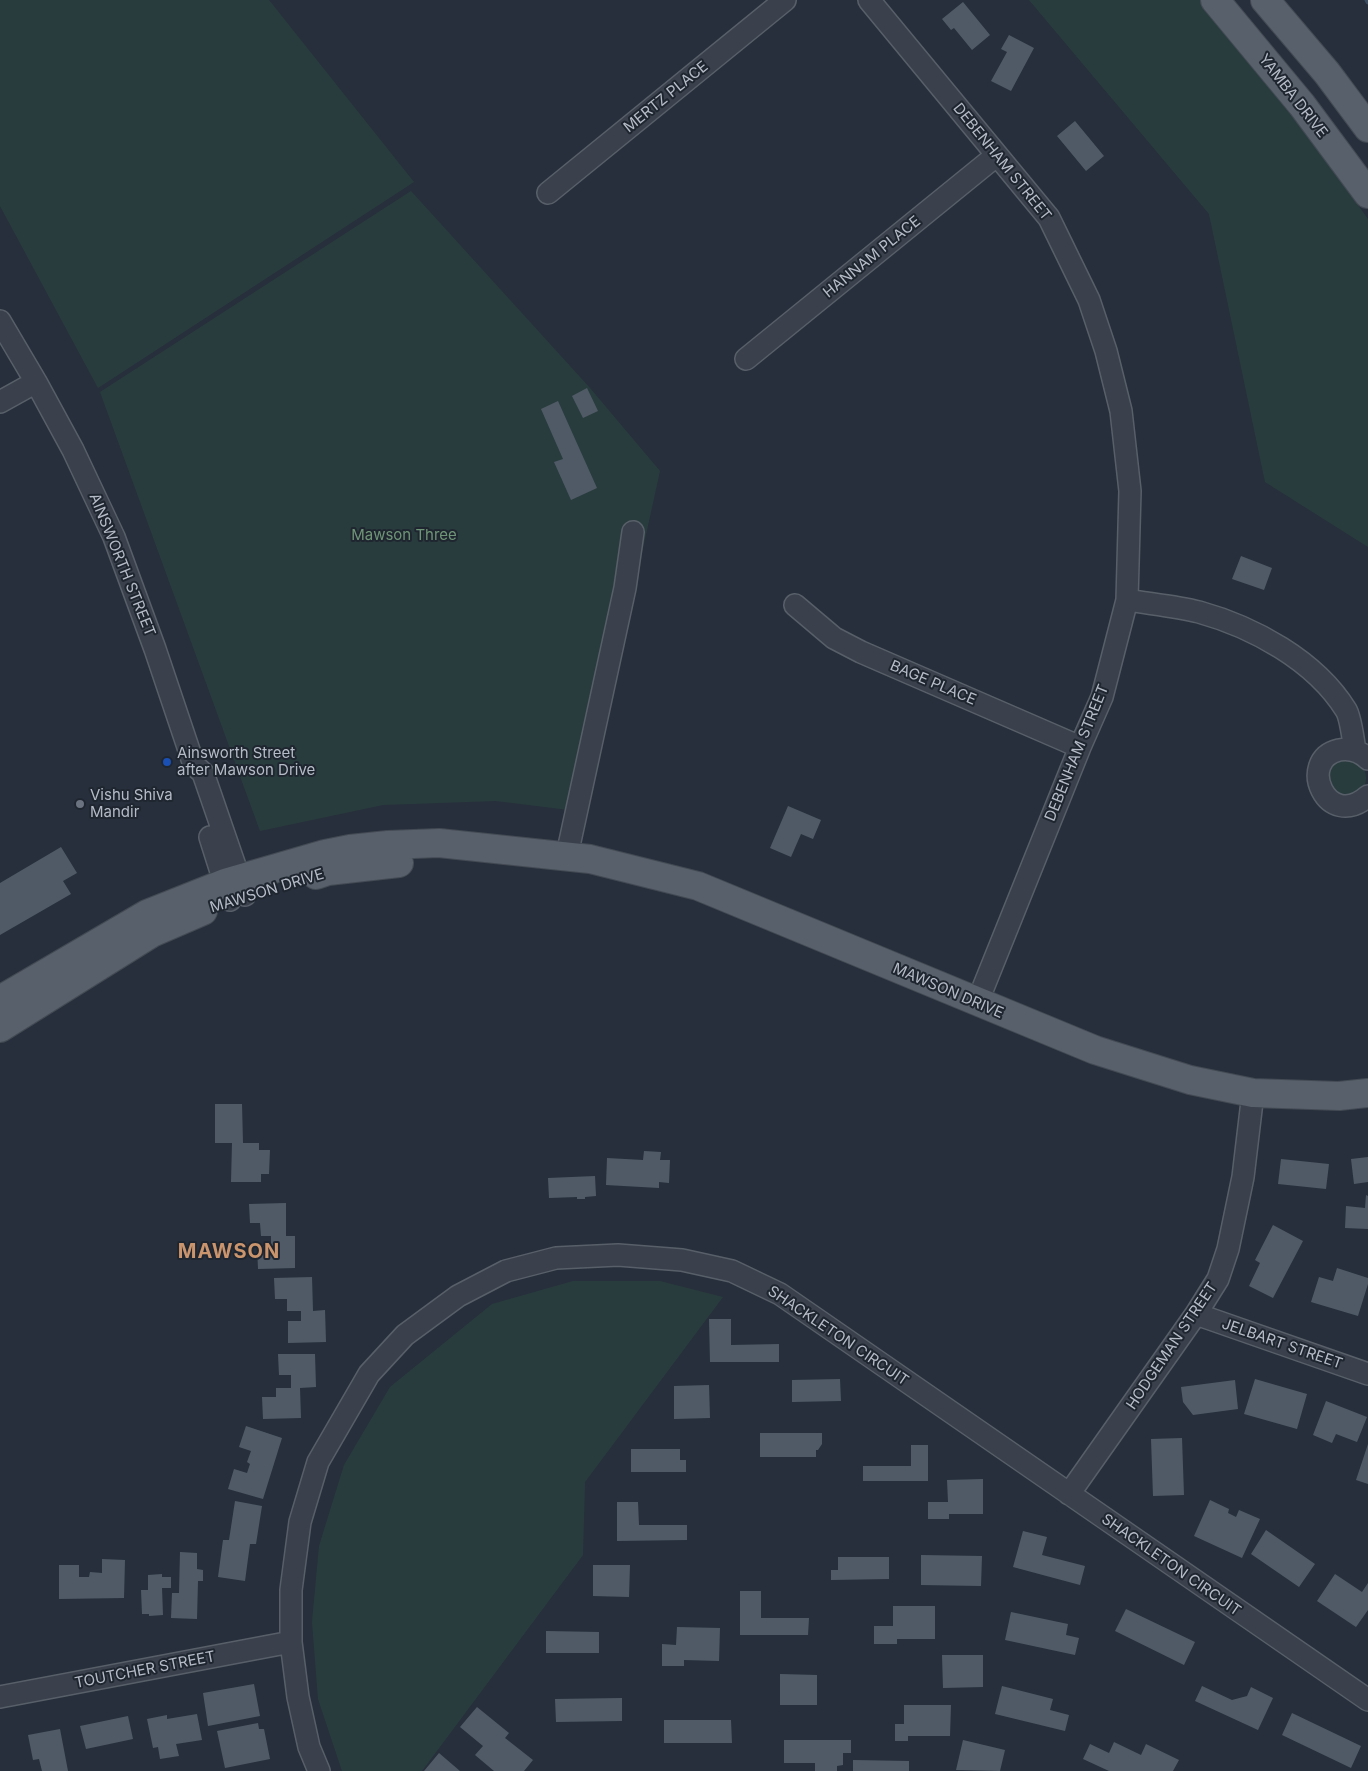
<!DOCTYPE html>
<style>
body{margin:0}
canvas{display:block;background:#262f3b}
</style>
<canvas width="1368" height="1771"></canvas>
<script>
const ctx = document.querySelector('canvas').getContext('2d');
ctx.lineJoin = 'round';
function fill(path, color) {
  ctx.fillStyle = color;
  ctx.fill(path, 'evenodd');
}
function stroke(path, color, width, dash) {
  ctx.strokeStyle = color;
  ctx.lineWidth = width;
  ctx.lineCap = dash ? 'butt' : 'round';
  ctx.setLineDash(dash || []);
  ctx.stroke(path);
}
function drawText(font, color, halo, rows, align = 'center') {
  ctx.font = font + ' Inter,sans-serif';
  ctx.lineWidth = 4;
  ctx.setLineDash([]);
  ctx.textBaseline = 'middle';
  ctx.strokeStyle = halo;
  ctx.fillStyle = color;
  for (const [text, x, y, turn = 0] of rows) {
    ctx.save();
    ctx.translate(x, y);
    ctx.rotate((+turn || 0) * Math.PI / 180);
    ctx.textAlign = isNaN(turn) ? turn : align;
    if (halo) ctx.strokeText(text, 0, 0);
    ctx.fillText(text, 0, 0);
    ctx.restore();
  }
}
fill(new Path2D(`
 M0 0H269L414 182 98 388 0 206Z
 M1029 0H1210L1368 219V547L1265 482 1209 214Z
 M411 191 590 388 660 471 585 812 496 801 383 805 260 831 100 392Z
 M1328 778a19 19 0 1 1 38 0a19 19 0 1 1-38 0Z
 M573 1281H660L723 1297 585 1482 583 1555 422 1771H342L318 1699 312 1622 319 1546 344 1465 390 1387 492 1304Z`), '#293c3d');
stroke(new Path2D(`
 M1367 0 1368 2`), '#3d4d62', 5);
fill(new Path2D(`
 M963 2 990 35 972 50 954 28 951 30 942 19Z
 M1009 35 1034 48 1011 91 991 81 1007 52 1001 49Z
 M1075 121 1104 156 1086 171 1057 136Z
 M587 388 598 411 583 418 572 396Z
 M558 401 597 488 571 500 554 462 563 459 541 409Z
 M1241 556 1272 568 1264 590 1232 579Z
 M788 806 821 820 813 839 801 834 791 857 770 848Z
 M61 847 77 873 63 881 71 894 0 935V883Z
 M215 1104H242L243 1143H259V1150H270L269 1174H261V1182H231L232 1143H215Z
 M644 1151 661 1152 660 1160H670L669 1183 659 1182V1188L606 1185 607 1158 643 1160Z
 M1368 1157V1182L1354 1184 1351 1159Z
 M1281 1159 1329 1164 1326 1189 1278 1184Z
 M595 1176 596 1196 585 1197V1199H577V1197L549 1198 548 1178Z
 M1366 1195 1368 1196V1229L1345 1228 1346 1206 1365 1208Z
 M286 1203V1236H295V1268L258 1269 257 1246H271V1236H261L260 1223H250L249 1204Z
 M1273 1225 1303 1241 1273 1298 1249 1286 1260 1263 1255 1260Z
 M1337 1268 1368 1278V1284L1358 1316 1311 1302 1319 1277 1333 1281Z
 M312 1277 313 1311 325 1310 326 1342 288 1343V1321H301V1311H287V1299H275L274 1278Z
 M709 1319H731V1345L779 1344V1362H710Z
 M278 1354H315L316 1387 300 1388 301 1418 263 1419 262 1397H276V1388H291V1375H279Z
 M840 1379 841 1401 792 1402V1380Z
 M1255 1379 1307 1394 1297 1429 1244 1414Z
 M1235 1380 1238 1409 1193 1415 1183 1402 1181 1387Z
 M709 1385 710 1418 674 1419V1386Z
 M1326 1401 1367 1417 1357 1442 1336 1434 1332 1443 1313 1435Z
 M246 1426 282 1438 263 1499 228 1489 234 1469 247 1473 250 1464 247 1462 251 1451 239 1447Z
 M760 1433H822V1444L818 1450H816V1457H760Z
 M1182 1438 1184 1495 1153 1496 1151 1439Z
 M1368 1444V1484L1356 1480Z
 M911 1445H928V1481H863V1466H911Z
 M631 1449H680V1460H686V1472H631Z
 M983 1479V1514H949V1519H928V1502H948L947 1480Z
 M1210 1500 1229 1509 1228 1513 1236 1517 1239 1510 1260 1519 1242 1558 1194 1536Z
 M235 1501 262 1506 256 1544H250L245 1581 218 1577 223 1540H229Z
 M617 1502H638L639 1525H687V1540L617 1541Z
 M1266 1530 1315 1564 1299 1587 1251 1554Z
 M1023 1531 1047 1537 1042 1555 1085 1566 1080 1585 1013 1567Z
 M180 1552 197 1553V1569L203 1570V1581H198L197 1619 171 1618 172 1593H179Z
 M921 1555 982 1556 981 1586 921 1585Z
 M838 1557H889V1579L831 1580V1570H838Z
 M102 1559 125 1560 124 1598 59 1599V1565H79V1577H89L90 1572 102 1573Z
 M593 1565H630L629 1597 593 1596Z
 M162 1574V1577H171V1588H162L163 1615 149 1616V1614H142L141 1590H148V1575Z
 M1335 1574 1362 1592 1368 1583V1610L1356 1627 1317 1601Z
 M740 1591H761V1618H809L808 1635H740Z
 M893 1606H935V1639H897V1644H874V1626H893Z
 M1126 1609 1195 1642 1184 1665 1115 1631Z
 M1011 1612 1068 1624 1066 1635 1079 1638 1075 1655 1005 1640Z
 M677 1627 720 1628 719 1661 684 1660V1666H662V1644L676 1645Z
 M546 1631 599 1632V1653H546Z
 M942 1655H983V1687L943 1688Z
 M780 1674 817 1675V1705H780Z
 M254 1684 260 1716 208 1726 203 1693Z
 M1002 1686 1053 1699 1050 1710 1069 1715 1065 1731 995 1714Z
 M1202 1686 1232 1700 1247 1696 1251 1687 1273 1698 1258 1730 1195 1701Z
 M622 1698V1721L556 1722 555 1699Z
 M904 1705H951L950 1736H908V1741H895V1724H904Z
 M477 1707 509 1733 505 1738 533 1760 524 1771H494L475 1755 483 1746 460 1727Z
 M1292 1713 1361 1746 1351 1768 1282 1735Z
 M197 1714 202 1740 176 1744 179 1756 160 1759 158 1747 153 1748 147 1719 167 1715V1719Z
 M128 1716 133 1739 86 1749 80 1726Z
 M664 1720H731L732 1743H664Z
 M258 1723 259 1729H264L270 1759 225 1768 217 1731Z
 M60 1729 68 1771H42L39 1759 33 1760 28 1735Z
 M784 1740H851V1753H843V1765L837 1766V1771H815V1763H784Z
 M963 1740 1005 1750 1000 1771 956 1770Z
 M1114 1742 1141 1755 1146 1744 1179 1760 1173 1771H1109L1083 1759 1090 1744 1109 1753Z
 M439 1753 460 1771H424Z
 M853 1760 909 1761V1771H853Z`), '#505a67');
const minor = new Path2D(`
 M869 0 1049 218 1089 300 1106 351 1121 411 1130 491 1127 600 1102 697 1080 747 977 1003
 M548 193 785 0
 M0 321 36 382 73 450 114 537 155 649 194 765 203 773 245 895
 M746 359 997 155
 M0 402 36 382
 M1127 600C1151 604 1176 606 1199 612 1253 627 1315 660 1346 710 1351 718 1353 740 1355 750
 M795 605 834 638 861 652 1080 747
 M1368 759C1360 751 1350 748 1339 750 1296 760 1327 832 1368 796
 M210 837 230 900
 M567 855 625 588 633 532
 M1196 1314 1368 1374
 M1069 1494 1196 1314 1218 1279 1228 1249 1243 1177 1253 1093
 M0 1697 291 1642
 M319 1771 309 1747 298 1697 291 1642V1590L300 1522 318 1462 369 1374 405 1335 458 1296 506 1271 556 1258 618 1255 682 1260 732 1271 780 1294 1368 1700`);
const major = new Path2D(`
 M1215 0 1302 105 1368 194
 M1265 0 1327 73 1368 128
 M316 875 328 871 399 863
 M0 1000 147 914 225 883 325 854 350 849 388 845 439 843 590 859 698 886 1095 1050 1190 1080 1253 1093 1339 1096 1368 1093
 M0 1028 152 933 203 911`);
stroke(minor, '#585f69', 24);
stroke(major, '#434a54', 30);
stroke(minor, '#3a414c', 21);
stroke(major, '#58606b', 28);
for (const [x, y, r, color] of [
 [167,762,5,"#1a4fb4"],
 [80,804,5,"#6b7280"]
]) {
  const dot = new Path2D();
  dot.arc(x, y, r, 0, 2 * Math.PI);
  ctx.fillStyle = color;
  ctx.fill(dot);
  stroke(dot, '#1f2630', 2);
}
drawText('15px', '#b6bcc7', '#1f2630', [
 ["YAMBA DRIVE",1293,96,52],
 ["MERTZ PLACE",666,97,-39],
 ["DEBENHAM STREET",1002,162,51],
 ["HANNAM PLACE",872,257,-39],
 ["AINSWORTH STREET",122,565,68],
 ["BAGE PLACE",933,683,23],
 ["DEBENHAM STREET",1077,753,-68],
 ["MAWSON DRIVE",267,891,-17],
 ["MAWSON DRIVE",948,991,23],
 ["SHACKLETON CIRCUIT",838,1336,34],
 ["JELBART STREET",1282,1344,19],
 ["HODGEMAN STREET",1172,1346,-56],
 ["SHACKLETON CIRCUIT",1171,1565,35],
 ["TOUTCHER STREET",145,1670,-11]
]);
drawText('15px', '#6f9577', '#1f2630', [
 ["Mawson Three",404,535]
]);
drawText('15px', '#b6bcc7', '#1f2630', [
 ["Ainsworth Street",177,753],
 ["after Mawson Drive",177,770],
 ["Vishu Shiva",90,795],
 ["Mandir",90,812]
], 'left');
ctx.letterSpacing = '1px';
drawText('bold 20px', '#ca946d', '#1f2630', [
 ["MAWSON",229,1252]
]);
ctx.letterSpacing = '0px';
</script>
